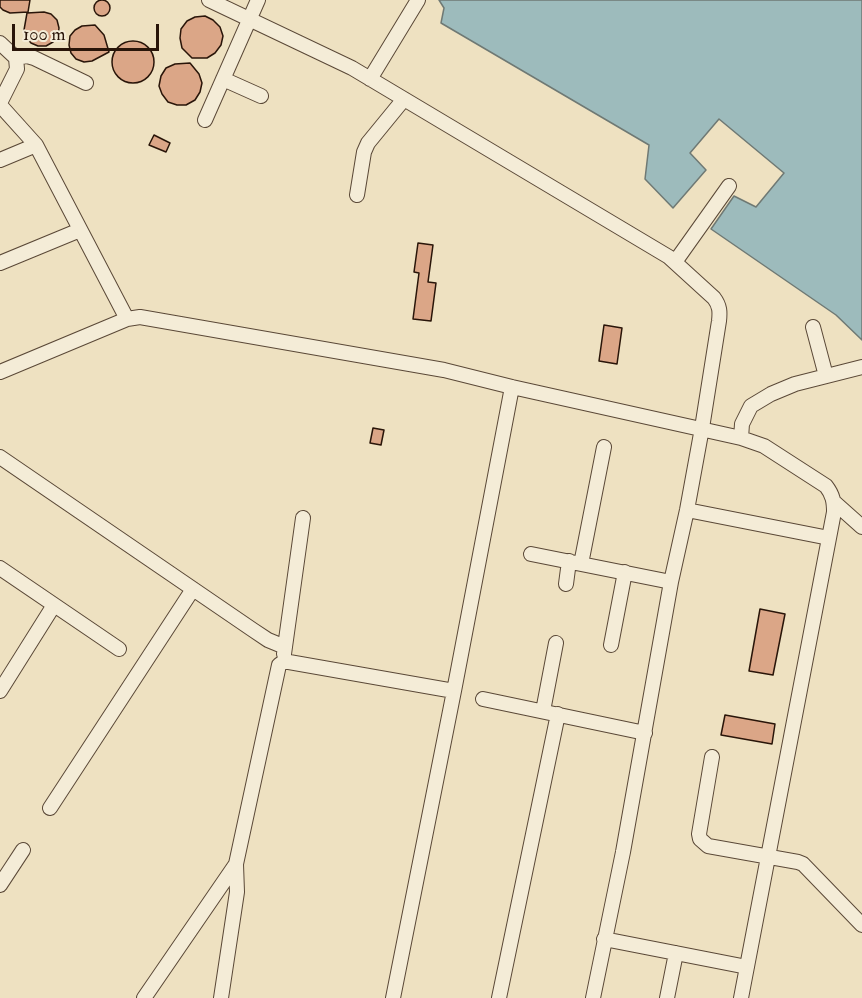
<!DOCTYPE html>
<style>
body{margin:0}
#map{position:relative;width:862px;height:998px;overflow:hidden;background:#eee1c1;font-family:"IM FELL Double Pica",serif}
canvas{display:block}
.scale{position:absolute;left:12px;top:24px;width:147px;height:27px;box-sizing:border-box;border:3px solid #291509;border-top:0;padding-left:8px;font-size:18px;line-height:21px;white-space:nowrap;color:#291509;-webkit-text-stroke:4px #f4ecd7;paint-order:stroke}
</style>
<div id="map">
<canvas width="862" height="998"></canvas>
<div class="scale">100 m</div>
</div>
<script>
const ctx = document.querySelector('canvas').getContext('2d');
ctx.lineJoin = 'round';
function fill(path, color) {
  ctx.fillStyle = color;
  ctx.fill(path, 'evenodd');
}
function stroke(path, color, width, dash) {
  ctx.strokeStyle = color;
  ctx.lineWidth = width;
  ctx.lineCap = dash ? 'butt' : 'round';
  ctx.setLineDash(dash || []);
  ctx.stroke(path);
}
const water = new Path2D(`
 M439 0H862V340L836 315 711 229 734 196 756 207 784 173 719 119 690 153 706 170 673 208 645 179 649 145 441 23 444 8Z`);
fill(water, '#9dbbbc');
stroke(water, '#6f7974', 1.5);
const building = new Path2D(`
 M0 0H30L28 12 10 13 3 10 0 7Z
 M94 8a8 8 0 1 1 16 0a8 8 0 1 1-16 0Z
 M44 12 51 14 57 20 59 28 58 35 53 42 46 46H38L31 43 26 37 24 30 27 13Z
 M205 16 213 20 220 27 223 36 221 45 215 53 207 58H192L182 48 180 38 181 29 187 21 195 17Z
 M95 25 104 35 109 52 92 61 84 62 76 59 71 53 69 45 70 36 75 30 82 26Z
 M112 62a21 21 0 1 1 42 0a21 21 0 1 1-42 0Z
 M190 63 199 74 202 83 200 92 195 100 186 105H177L168 102 162 94 159 86 161 76 166 68 175 64Z
 M154 135 170 143 166 152 149 145Z
 M418 243 433 245 428 282 436 283 431 321 413 319 419 273 414 272Z
 M604 325 622 328 617 364 599 361Z
 M373 428 384 430 381 445 370 443Z
 M760 609 785 614 773 675 749 671Z
 M725 715 775 724 772 744 721 735Z`);
fill(building, '#dba687');
stroke(building, '#291509', 1.5);
const minor = new Path2D(`
 M209 0 352 68 669 257 714 298C720 306 720 312 719 321L702 428 687 510 671 582 623 852 593 998
 M0 43 16 58 17 69 0 103
 M16 58 27 56 34 58 86 83
 M223 79 261 96
 M370 79 418 0
 M0 105 36 145 127 319
 M205 120 258 0
 M0 160 36 145
 M357 195 364 152 368 143 404 99
 M675 262 729 186
 M0 263 80 230
 M813 327 826 376
 M0 372 127 319 140 317 444 370 512 387 741 438 764 446 826 486C833 495 834 502 834 512L741 998
 M741 438 742 424 751 406 771 394 795 384 862 367
 M0 457 253 630 268 640 285 647
 M834 502 862 527
 M687 510 829 538
 M531 554 671 582
 M581 564 604 447
 M0 568 119 649
 M566 584 569 561
 M611 645 625 572
 M284 654 303 518
 M0 691 54 605
 M483 699 645 733
 M543 711 556 643
 M712 757 699 834 700 839 708 846 798 862 803 864 862 925
 M50 808 193 589
 M0 885 23 850
 M604 939 747 967
 M144 998 236 864 279 665 283 662H289L454 691 512 387
 M221 998 237 892 236 864
 M393 998 454 691
 M499 998 558 714
 M667 998 676 953`);
stroke(minor, '#5a4837', 16);
stroke(minor, '#f4ecd7', 14);
</script>
